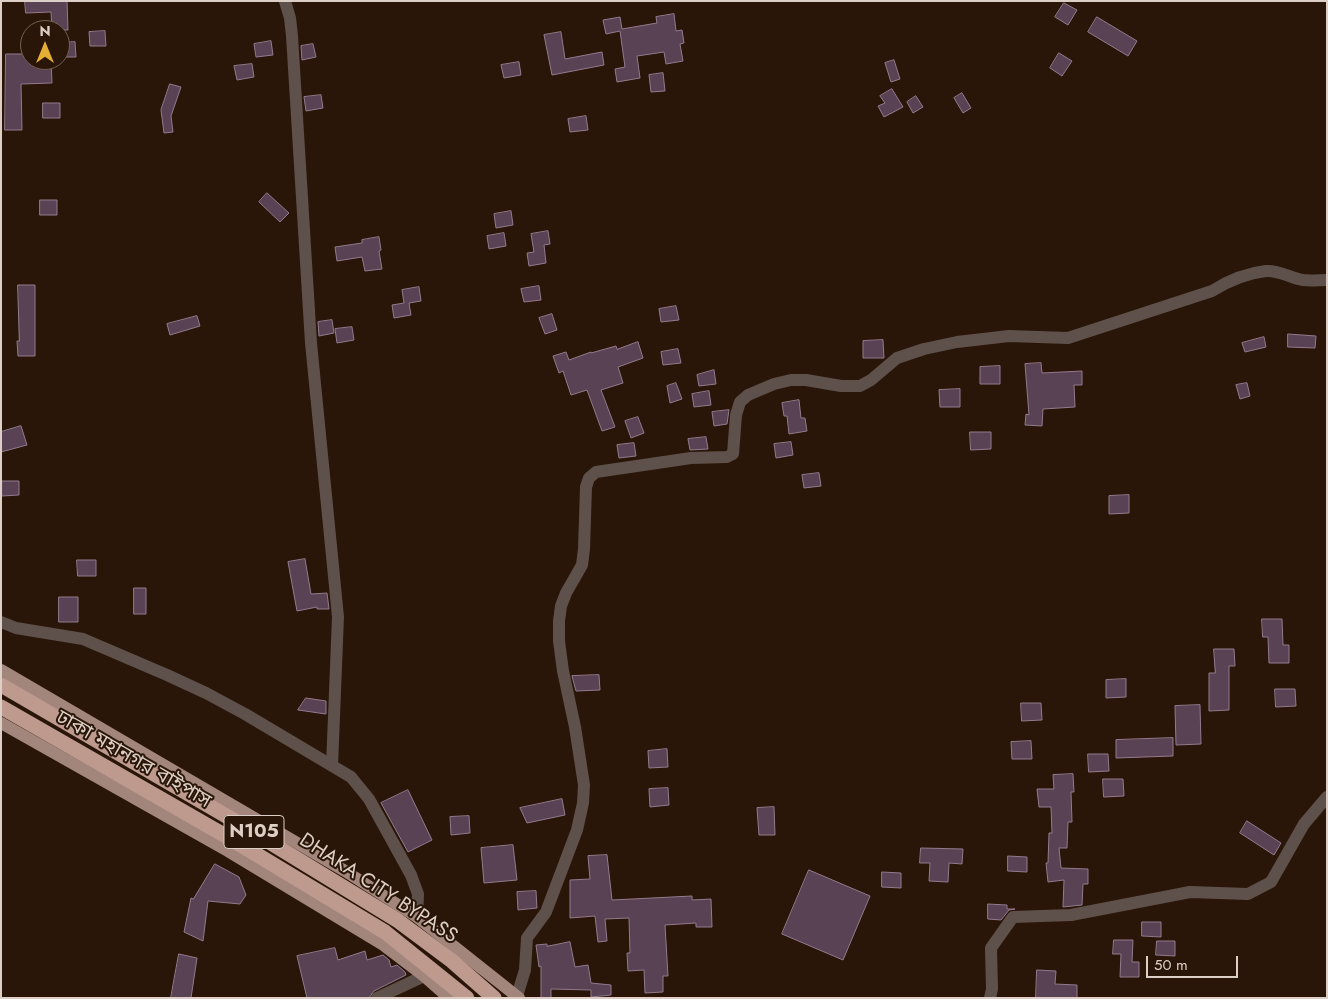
<!DOCTYPE html>
<meta charset="utf-8">
<style>
body{margin:0}
#map{position:relative;width:1328px;height:999px;overflow:hidden;background:#291608;font-family:Jost,sans-serif}
canvas{display:block}
.frame{position:absolute;inset:0;border:2px solid #ddcfc6;pointer-events:none}
.north{position:absolute;left:20px;top:20px;width:50px;height:50px;box-sizing:border-box;background:#291608;border:1px solid #716054;border-radius:50%;rotate:0deg;font-size:14px;font-weight:700;line-height:20px;text-align:center;color:#ddcfc6}
.north::after{content:'';display:block;margin:auto;width:18px;height:22px;background:#e4ae35;clip-path:polygon(50% 0,100% 100%,50% 72%,0 100%)}
.scale{position:absolute;left:1146px;top:956px;width:92px;height:22px;box-sizing:border-box;border:2px solid #ddcfc6;border-top:0;padding-left:6px;font-size:15px;line-height:18px;white-space:nowrap;color:#ddcfc6;-webkit-text-stroke:4px #291608;paint-order:stroke}
</style>
<div id="map">
<canvas width="1328" height="999"></canvas>
<div class="frame"></div>
<div class="north">N</div>
<div class="scale">50 m</div>
</div>
<script>
const ctx = document.querySelector('canvas').getContext('2d');
ctx.lineJoin = 'round';
function fill(path, color) {
  ctx.fillStyle = color;
  ctx.fill(path, 'evenodd');
}
function stroke(path, color, width, dash) {
  ctx.strokeStyle = color;
  ctx.lineWidth = width;
  ctx.lineCap = dash ? 'butt' : 'round';
  ctx.setLineDash(dash || []);
  ctx.stroke(path);
}
function drawText(font, color, halo, rows, align = 'center') {
  ctx.font = font + ' Jost,"Noto Sans Bengali",sans-serif';
  ctx.lineWidth = 4;
  ctx.setLineDash([]);
  ctx.textBaseline = 'middle';
  ctx.strokeStyle = halo;
  ctx.fillStyle = color;
  for (const [text, x, y, turn = 0] of rows) {
    ctx.save();
    ctx.translate(x, y);
    ctx.rotate((+turn || 0) * Math.PI / 180);
    ctx.textAlign = isNaN(turn) ? turn : align;
    if (halo) ctx.strokeText(text, 0, 0);
    ctx.fillText(text, 0, 0);
    ctx.restore();
  }
}
const building = new Path2D(`
 M25 1H67L68 30H52L51 12 26 13Z
 M1064 3 1077 10 1068 25 1055 17Z
 M674 14 676 31 682 30 684 43 680 44 683 61 666 64 664 52 637 56 640 78 617 82 615 69 625 67 620 31 606 34 603 20 620 17 622 29 657 23 656 17Z
 M1097 17 1137 41 1128 56 1088 32Z
 M105 31 106 46H90L89 32Z
 M561 32 565 59 602 52 604 65 552 75 544 35Z
 M271 41 273 55 256 57 254 44Z
 M75 42 76 57H60V43Z
 M313 44 316 57 302 60 301 46Z
 M1059 53 1072 61 1062 76 1050 68Z
 M6 54H30V60H51L52 83 21 84 22 130H5Z
 M894 60 900 79 891 82 885 63Z
 M519 62 521 75 504 78 501 65Z
 M252 64 254 77 237 80 234 66Z
 M663 73 665 91 651 92 649 75Z
 M170 84 181 87 171 116 173 132 164 133 161 110Z
 M892 89 903 107 884 117 878 106 885 103 880 96Z
 M962 93 971 108 963 113 954 98Z
 M321 95 323 108 306 111 304 97Z
 M916 96 923 107 913 113 907 102Z
 M43 103H60V118H43Z
 M586 116 588 130 570 132 568 119Z
 M267 193 289 213 280 222 259 202Z
 M40 200H57V215H40Z
 M511 211 513 225 496 228 494 214Z
 M548 231 550 244 544 245 546 263 529 266 527 253 534 252 531 234Z
 M504 233 506 246 489 249 487 236Z
 M379 237 381 250 379 251 382 269 365 271 362 257 337 261 335 247 362 243V240Z
 M18 285H35V356H18L17 341H19Z
 M539 286 541 300 524 302 521 289Z
 M419 287 421 301 409 303 411 315 394 318 392 305 404 303 402 290Z
 M676 306 679 320 661 322 659 309Z
 M552 314 557 330 545 334 539 318Z
 M197 316 200 326 170 335 167 324Z
 M332 320 334 333 319 336 318 322Z
 M352 327 354 340 337 343 335 329Z
 M1288 334 1316 336 1315 348 1288 347Z
 M1264 337 1266 347 1245 352 1242 343Z
 M883 340 884 358H863V341Z
 M638 342 643 358 618 367 623 383 601 390 615 427 602 431 587 390 571 395 563 371 559 373 553 356 566 352 569 360 591 352V353L616 346 617 349Z
 M678 349 681 363 663 365 661 352Z
 M1041 363 1042 373 1082 371V385H1074L1075 407 1043 409 1042 426 1025 425 1026 414 1029 415 1025 364Z
 M1000 366V384H980V367Z
 M714 370 716 384 699 386 697 375Z
 M676 383 682 399 670 403 667 386Z
 M1247 383 1250 396 1240 399 1236 385Z
 M960 389V407H940L939 390Z
 M709 391 711 405 694 407 692 394Z
 M799 400 801 418H805L807 431 789 434 787 416H784L782 403Z
 M729 410 727 424 714 426 712 412Z
 M638 417 644 433 631 438 625 421Z
 M21 426 27 445 1 452V432Z
 M970 432H991V449L971 450Z
 M706 437 708 449 690 450 688 439Z
 M791 442 793 455 776 458 774 444Z
 M634 443 636 456 619 458 617 445Z
 M819 473 821 486 804 488 802 475Z
 M2 481H19V495L2 496Z
 M1129 495V513L1109 514V496Z
 M305 559 311 594 327 593 329 609H317V607L297 611 288 562Z
 M77 560H96V576H78Z
 M134 588H146V614H134Z
 M59 597H78V622H59Z
 M1262 619H1282L1283 645H1289V663H1269L1268 637H1263Z
 M1214 649H1234L1235 666H1229V710L1209 711V673H1215Z
 M599 675 600 690 576 691 572 676Z
 M1126 679V697L1106 698V680Z
 M1275 689H1295L1296 706 1276 707Z
 M306 698 326 701V714L298 710Z
 M1021 703H1041L1042 720 1022 721Z
 M1200 705 1201 744 1176 745 1175 706Z
 M1173 738V756L1116 758V740Z
 M1031 741 1032 759H1012L1011 742Z
 M667 749 668 767 649 768 648 751Z
 M1088 754H1108L1109 771 1089 772Z
 M1073 774 1074 792H1071L1072 822H1068L1067 848H1059L1061 868 1088 869V884H1083L1082 905 1063 907 1064 880 1048 882 1046 863H1048L1049 833H1052L1051 807H1039L1037 789H1054L1053 775Z
 M1103 779H1123L1124 796 1104 797Z
 M668 788 669 805 650 807 649 789Z
 M408 790 432 840 408 852 381 803Z
 M562 799 565 815 527 823 520 808Z
 M774 807 775 835H759L757 808Z
 M469 816 470 833 451 835 450 817Z
 M1247 821 1281 843 1274 855 1240 833Z
 M513 845 517 880 484 883 481 848Z
 M921 848 963 849 962 864 949 863 948 882 929 881 930 863H920Z
 M607 855 612 900 692 896V900L711 899 712 927H696V923L665 925 668 976H663V992L645 993 644 970 628 971 627 953H630L629 918 605 919 607 941 598 942 595 916 570 918V880L590 879 588 856Z
 M1008 856 1027 857V872L1008 871Z
 M215 864 239 877 246 895 240 904 208 901 203 941 184 932 191 898 193 899Z
 M809 870 870 896 843 960 782 934Z
 M882 872 901 873V888L882 887Z
 M536 891 537 908 518 910 517 892Z
 M988 904 1007 905V909H1015L1009 910 1001 920 988 919Z
 M1142 922H1161V937L1142 936Z
 M1114 940H1133L1132 962H1139V977H1120L1121 954H1113Z
 M1157 941H1175V956L1156 955Z
 M570 942 575 967 588 965 591 983 611 985V995L591 997V990L551 989V998H541V966L539 967 536 945 547 944V946Z
 M335 948 338 960 365 951 367 960 383 955 389 960 391 967 397 965 405 972 406 975 374 991 369 998H307L297 956Z
 M179 954 197 958 191 998H171Z
 M1037 970 1056 971 1055 984 1077 985V998H1036Z`);
fill(building, '#5a4255');
stroke(building, '#927b8d', 1);
stroke(new Path2D(`
 M285 1 290 18 292 36 311 343 338 617 332 766
 M1 622 16 628 83 639 167 675 206 693 245 714 351 777 369 799 411 875 418 894 417 917
 M517 996 525 970 527 938 546 912 577 830 583 803 584 785 575 727 563 671 559 641V621L561 606 566 593 582 565 584 549 586 487 589 478 596 472 691 458 727 457 733 454 736 415 740 402 748 395 774 384 791 380H806L841 386H860L871 380 897 358 924 349 957 342 1009 336 1068 338 1212 291C1228 281 1247 273 1266 271 1279 270 1291 278 1303 280 1311 281 1319 280 1327 280
 M377 998 424 976
 M990 998 992 989 991 948 1013 917 1071 915 1190 892 1248 894 1271 882 1304 824 1327 797`), '#5e504b', 12);
stroke(new Path2D(`
 M1 670 345 871 417 917 519 998
 M1 723 228 851 382 944 424 976 449 998`), '#a2857b', 12);
stroke(new Path2D(`
 M1 685 235 821 397 920 452 961 494 998
 M1 707 231 839 385 932 467 998`), '#bd998e', 15);
for (const [x, y, w] of [
 [254,832,60]
]) {
  const box = new Path2D();
  box.roundRect(x - w / 2, y - 16.5, w, 33, 4);
  ctx.fillStyle = '#291608';
  ctx.fill(box);
  stroke(box, '#ddcfc6', 1);
}
drawText('bold 19px', '#ddcfc6', null, [
 ["N105",254,832]
]);
drawText('20px', '#ddcfc6', '#291608', [
 ["ঢাকা মহানগর বাইপাস",133,760,30],
 ["DHAKA CITY BYPASS",378,889,33]
]);
</script>
